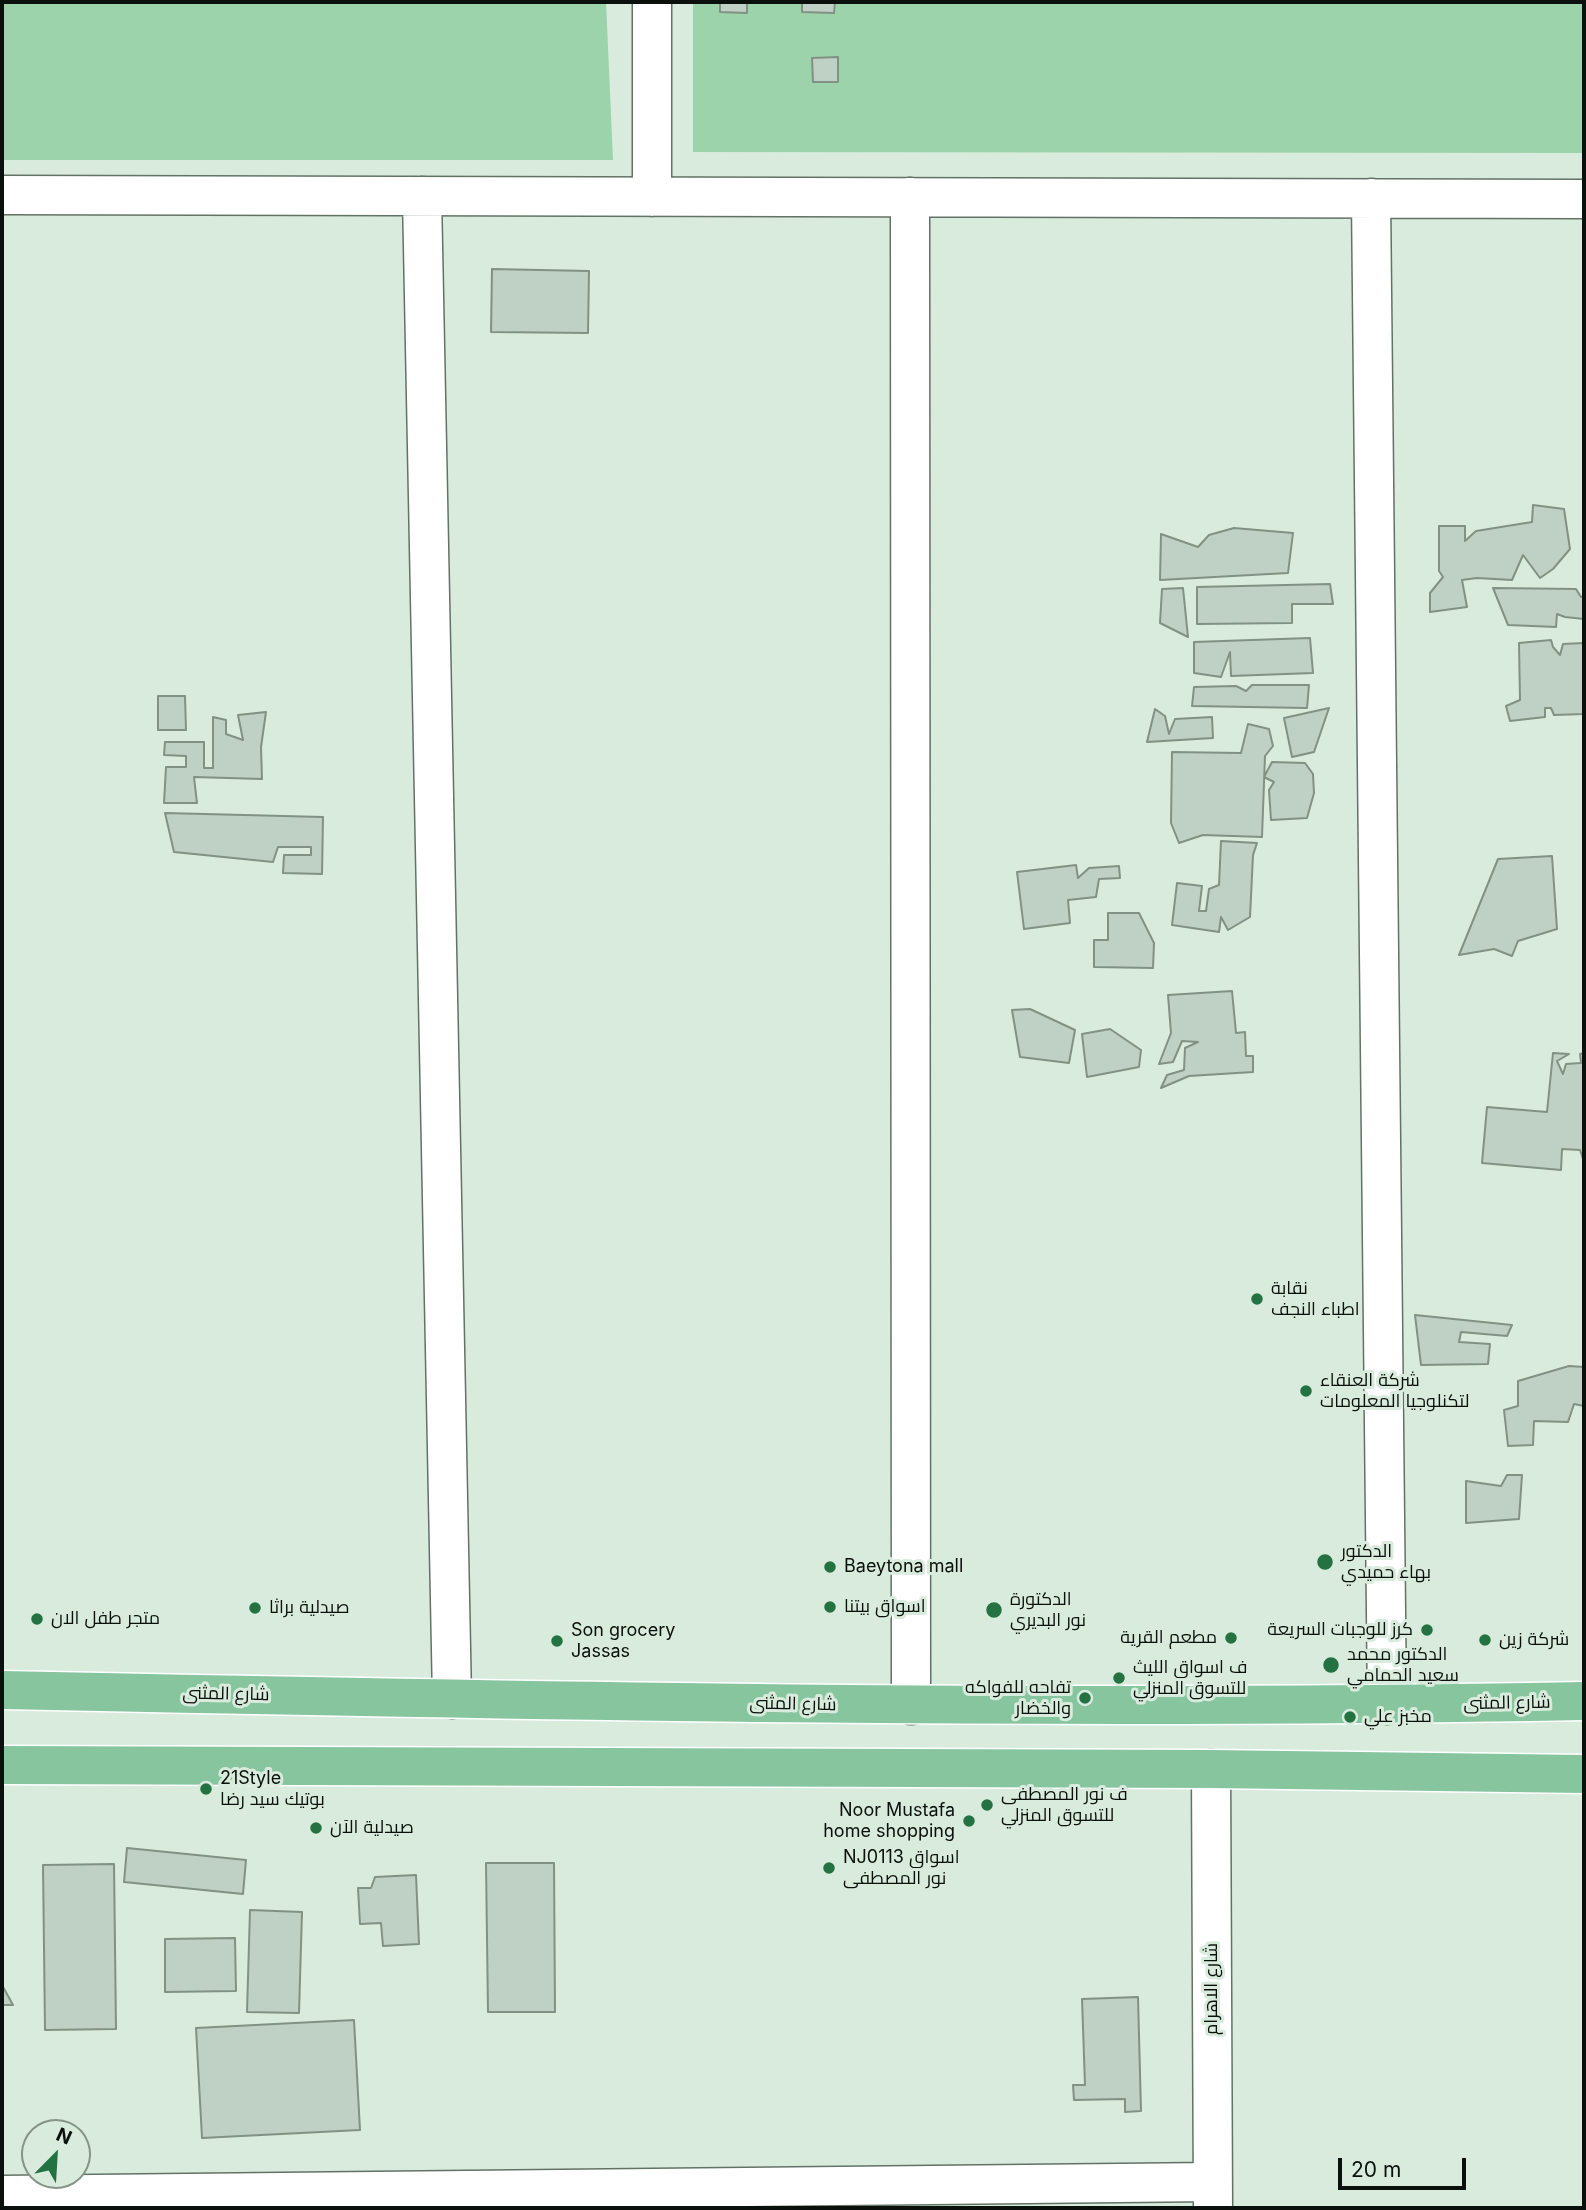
<!DOCTYPE html>
<meta charset="utf-8">
<style>
body{margin:0}
#map{position:relative;width:1586px;height:2210px;overflow:hidden;background:#d8ebdc;font-family:Inter,sans-serif}
canvas{display:block}
.frame{position:absolute;inset:0;border:4px solid #0a100b;pointer-events:none}
.north{position:absolute;left:21px;top:2119px;width:70px;height:70px;box-sizing:border-box;background:#d8ebdc;border:2px solid #869388;border-radius:50%;rotate:24deg;font-size:19px;font-weight:700;line-height:28px;text-align:center;color:#0a100b}
.north::after{content:'';display:block;margin:auto;width:24px;height:32px;background:#247242;clip-path:polygon(50% 0,100% 100%,50% 72%,0 100%)}
.scale{position:absolute;left:1338px;top:2158px;width:128px;height:32px;box-sizing:border-box;border:4px solid #0a100b;border-top:0;padding-left:9px;font-size:21px;line-height:24px;white-space:nowrap;color:#0a100b;-webkit-text-stroke:5px #d8ebdc;paint-order:stroke}
</style>
<div id="map">
<canvas width="1586" height="2210"></canvas>
<div class="frame"></div>
<div class="north">N</div>
<div class="scale">20 m</div>
</div>
<script>
const ctx = document.querySelector('canvas').getContext('2d');
ctx.lineJoin = 'round';
function fill(path, color) {
  ctx.fillStyle = color;
  ctx.fill(path, 'evenodd');
}
function stroke(path, color, width, dash) {
  ctx.strokeStyle = color;
  ctx.lineWidth = width;
  ctx.lineCap = dash ? 'butt' : 'round';
  ctx.setLineDash(dash || []);
  ctx.stroke(path);
}
function drawText(font, color, halo, rows, align = 'center') {
  ctx.font = font + ' Inter,Cairo,sans-serif';
  ctx.lineWidth = 6;
  ctx.setLineDash([]);
  ctx.textBaseline = 'middle';
  ctx.strokeStyle = halo;
  ctx.fillStyle = color;
  for (const [text, x, y, turn = 0] of rows) {
    ctx.save();
    ctx.translate(x, y);
    ctx.rotate((+turn || 0) * Math.PI / 180);
    ctx.textAlign = isNaN(turn) ? turn : align;
    if (halo) ctx.strokeText(text, 0, 0);
    ctx.fillText(text, 0, 0);
    ctx.restore();
  }
}
fill(new Path2D(`
 M2 2H606L613 160H2Z
 M693 2H1584V153L693 152Z`), '#9cd3ab');
const building = new Path2D(`
 M720 2H747V13L720 12Z
 M802 2H835L834 13 802 12Z
 M838 57V82H813L812 58Z
 M492 269 589 271 588 333 491 332Z
 M1533 505 1564 509 1570 549 1553 569 1540 578 1523 555 1512 580 1477 578 1462 580 1467 607 1430 612V593L1443 577 1439 571V526H1465V541L1476 531 1532 522Z
 M1234 528 1293 533 1288 573 1160 580 1161 534 1198 547 1209 535Z
 M1330 584 1333 604H1292V623L1197 624V587Z
 M1183 588 1188 637 1160 623 1162 589Z
 M1493 588 1576 589 1581 597H1584V619L1565 617 1557 614 1556 627 1508 625Z
 M1310 638 1313 673 1231 676 1230 652 1221 677 1194 673V642Z
 M1551 640 1553 647 1560 655 1563 644 1584 643V714L1554 715 1551 708H1545V717L1510 721 1506 706 1520 700 1519 643Z
 M1252 685H1309L1307 708 1192 706 1194 687 1236 686 1246 691Z
 M158 696H185L186 730H158Z
 M1329 708 1314 752 1292 757 1284 718Z
 M1155 709 1165 716 1169 734 1175 719 1212 717 1213 738 1147 742Z
 M266 712 261 747 262 779 194 777 197 803H164L166 767H186V756L164 755 165 742H204V768H213V717L226 720V734L243 740 238 715Z
 M1248 724 1269 729 1273 746 1265 756 1262 837 1203 835 1179 843 1171 823 1172 752 1241 753Z
 M1272 762 1305 763 1313 774 1314 793 1307 818 1271 820 1269 790 1274 782 1264 777Z
 M165 813 323 817 322 874 283 873 284 855H311V847H278L273 862 174 852Z
 M1221 841 1257 843 1253 855 1250 917 1228 930 1221 917 1219 932 1172 925 1177 883 1202 886 1199 911H1206L1209 889 1219 885Z
 M1552 856 1557 929 1518 941 1512 956 1494 949 1459 955 1498 859Z
 M1076 865 1078 878 1089 868 1119 866 1120 878 1099 879 1096 897 1068 900 1070 923 1024 929 1017 872Z
 M1108 913H1139L1154 943 1153 968 1094 967V940H1108Z
 M1232 991 1236 1033 1245 1032 1246 1056H1253V1072L1189 1076 1161 1088 1167 1075 1184 1070 1185 1048 1198 1042 1182 1041 1173 1062 1159 1064 1171 1033 1168 995Z
 M1030 1009 1075 1030 1069 1063 1020 1057 1012 1010Z
 M1110 1029 1141 1050 1139 1067 1087 1077 1082 1034Z
 M1553 1053 1569 1054 1557 1061 1563 1074 1566 1064 1581 1063 1580 1054 1584 1053V1162L1580 1150 1562 1149 1561 1170 1482 1163 1487 1107 1547 1112Z
 M1415 1315 1512 1325 1507 1336 1461 1332 1459 1342 1490 1344 1488 1364 1421 1365Z
 M1569 1366 1584 1367V1406L1574 1404 1568 1422 1534 1421 1533 1445 1508 1446 1504 1410 1518 1406V1381Z
 M1507 1475H1522L1519 1519 1466 1523V1481L1501 1486Z
 M127 1848 246 1860 243 1894 124 1882Z
 M486 1863H554L555 2012H488Z
 M114 1864 116 2029 45 2030 43 1865Z
 M416 1875 419 1944 383 1946 381 1923 360 1924 358 1888H371L375 1877Z
 M250 1910 302 1912 299 2013 247 2012Z
 M235 1938 236 1991 165 1992V1939Z
 M2 1985 13 2005H2Z
 M1138 1997 1141 2111 1125 2112V2099L1074 2100 1073 2085H1085L1082 1999Z
 M354 2020 360 2130 202 2138 196 2028Z`);
fill(building, '#bfd1c4');
stroke(building, '#819285', 2);
const minor = new Path2D(`
 M2 195 1584 199
 M422 196 452 1699
 M652 197V2
 M910 197 911 1705
 M1371 198 1387 1705
 M1211 1769 1213 2208
 M2 2195 1212 2182`);
const major = new Path2D(`
 M2 1690C529 1701 1057 1711 1584 1701
 M2 1765 1211 1769 1584 1774`);
stroke(minor, '#627266', 41);
stroke(major, '#fff', 41);
stroke(minor, '#fff', 38);
stroke(major, '#87c59f', 38);
for (const [x, y, r, color] of [
 [1257,1299,7,"#247242"],
 [1306,1391,7,"#247242"],
 [1325,1562,9,"#247242"],
 [830,1567,7,"#247242"],
 [830,1607,7,"#247242"],
 [255,1608,7,"#247242"],
 [994,1610,9,"#247242"],
 [37,1619,7,"#247242"],
 [1427,1630,7,"#247242"],
 [1231,1638,7,"#247242"],
 [1485,1640,7,"#247242"],
 [557,1641,7,"#247242"],
 [1331,1665,9,"#247242"],
 [1119,1678,7,"#247242"],
 [1085,1698,7,"#247242"],
 [1350,1717,7,"#247242"],
 [206,1789,7,"#247242"],
 [987,1805,7,"#247242"],
 [969,1821,7,"#247242"],
 [316,1828,7,"#247242"],
 [829,1868,7,"#247242"]
]) {
  const dot = new Path2D();
  dot.arc(x, y, r, 0, 2 * Math.PI);
  ctx.fillStyle = color;
  ctx.fill(dot);
  stroke(dot, '#d8ebdc', 2.5);
}
drawText('18px', '#0a100b', '#d8ebdc', [
 ["نقابة",1271,1289],
 ["اطباء النجف",1271,1310],
 ["شركة العنقاء",1320,1381],
 ["لتكنلوجيا المعلومات",1320,1402],
 ["الدكتور",1341,1552],
 ["بهاء حميدي",1341,1573],
 ["Baeytona mall",844,1567],
 ["الدكتورة",1010,1600],
 ["نور البديري",1010,1621],
 ["اسواق بيتنا",844,1607],
 ["صيدلية براثا",269,1608],
 ["متجر طفل الان",51,1619],
 ["كرز للوجبات السريعة",1413,1630,"right"],
 ["Son grocery",571,1631],
 ["Jassas",571,1652],
 ["مطعم القرية",1217,1638,"right"],
 ["شركة زين",1499,1640],
 ["الدكتور محمد",1347,1655],
 ["سعيد الحمامي",1347,1676],
 ["ف اسواق الليث",1133,1668],
 ["للتسوق المنزلي",1133,1689],
 ["تفاحه للفواكه",1071,1688,"right"],
 ["والخضار",1071,1709,"right"],
 ["مخبز علي",1364,1717],
 ["21Style",220,1779],
 ["بوتيك سيد رضا",220,1800],
 ["ف نور المصطفى",1001,1795],
 ["للتسوق المنزلي",1001,1816],
 ["Noor Mustafa",955,1811,"right"],
 ["home shopping",955,1832,"right"],
 ["صيدلية الآن",330,1828],
 ["NJ0113 اسواق",843,1858],
 ["نور المصطفى",843,1879]
], 'left');
drawText('18px', '#0a100b', '#d8ebdc', [
 ["شارع المثنى",226,1694,1],
 ["شارع المثنى",1507,1703,-1],
 ["شارع المثنى",793,1704,1],
 ["شارع الاهرام",1212,1989,-90]
]);
</script>
